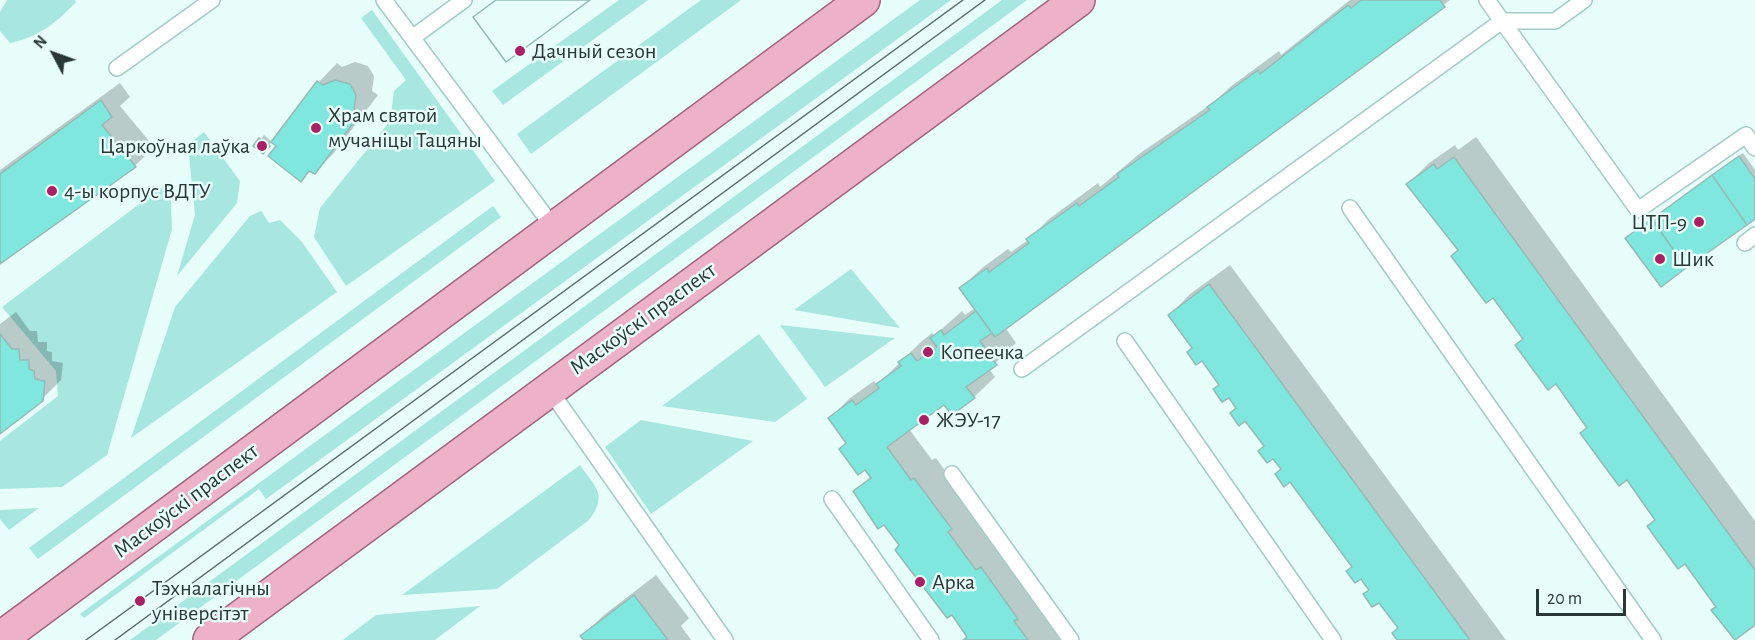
<!DOCTYPE html>
<meta charset="utf-8">
<style>
body{margin:0}
#map{position:relative;width:1755px;height:640px;overflow:hidden;background:#e7fefb;font-family:"Alegreya Sans",sans-serif}
canvas{display:block}
.north{position:absolute;left:24px;top:24px;width:60px;height:60px;-webkit-text-stroke:4px #e7fefb;paint-order:stroke;rotate:311deg;font-size:16px;font-weight:700;line-height:24px;text-align:center;color:#293837}
.north::after{content:'';display:block;margin:auto;width:21px;height:27px;background:#293837;clip-path:polygon(50% 0,100% 100%,50% 72%,0 100%)}
.scale{position:absolute;left:1536px;top:589px;width:90px;height:27px;box-sizing:border-box;border:3px solid #293837;border-top:0;padding-left:8px;font-size:18px;line-height:21px;white-space:nowrap;color:#293837;-webkit-text-stroke:4px #e7fefb;paint-order:stroke}
</style>
<div id="map">
<canvas width="1755" height="640"></canvas>
<div class="north">N</div>
<div class="scale">20 m</div>
</div>
<script>
const ctx = document.querySelector('canvas').getContext('2d');
ctx.lineJoin = 'round';
function fill(path, color) {
  ctx.fillStyle = color;
  ctx.fill(path, 'evenodd');
}
function stroke(path, color, width, dash) {
  ctx.strokeStyle = color;
  ctx.lineWidth = width;
  ctx.lineCap = dash ? 'butt' : 'round';
  ctx.setLineDash(dash || []);
  ctx.stroke(path);
}
function drawText(font, color, halo, rows, align = 'center') {
  ctx.font = font + ' "Alegreya Sans",sans-serif';
  ctx.lineWidth = 5;
  ctx.setLineDash([]);
  ctx.textBaseline = 'middle';
  ctx.strokeStyle = halo;
  ctx.fillStyle = color;
  for (const [text, x, y, turn = 0] of rows) {
    ctx.save();
    ctx.translate(x, y);
    ctx.rotate((+turn || 0) * Math.PI / 180);
    ctx.textAlign = isNaN(turn) ? turn : align;
    if (halo) ctx.strokeText(text, 0, 0);
    ctx.fillText(text, 0, 0);
    ctx.restore();
  }
}
fill(new Path2D(`
 M7 0H75L76 2C56 23 39 37 10 43L0 31V12Z
 M619 0H648L503 105 492 91Z
 M701 0H741L531 154 517 134Z
 M920 0H951L266 499 259 489 84 618 80 614Z
 M1002 0H1027L156 640H130Z
 M372 10 495 181 346 286 314 237 320 208 390 121 394 91 406 80 361 18Z
 M204 132 240 181 237 203 177 276 195 215 188 145Z
 M170 181 172 229 107 455 62 487 0 489V441L58 396 56 371 2 307Z
 M493 206 501 217 38 559 29 548Z
 M261 211 269 223 280 220 302 242 337 292 131 438 175 307 250 216Z
 M851 269 900 328 794 310Z
 M780 325 895 338 825 387Z
 M759 334 807 399 775 422 662 406Z
 M641 420 753 441 651 514 605 447Z
 M580 465C596 488 608 495 589 520L497 589 402 595Z
 M39 508 9 530 0 519V510Z
 M480 606 435 640H343L376 615Z`), '#a7e7df');
fill(new Path2D(`
 M1350 0H1450L1005 327 1016 343 989 369 995 377 974 397 944 402 909 429 932 460 936 458 971 507 968 511 997 551 1002 548 1063 640H965L968 636 884 523 855 492 871 476 830 418 850 398 874 381 877 385 921 342 932 333 934 336 962 311 965 315 975 308 961 288 982 268 1008 249 1011 252 1028 240 1049 219 1098 183 1100 187 1139 154 1214 102 1230 87 1279 51 1281 55Z
 M355 62 368 66 374 76 372 91 378 95 333 154 315 172 311 170 301 180 273 141 319 82 337 63 342 67Z
 M120 83 130 97 120 106 154 147 135 166 0 262V170Z
 M264 135 272 142 267 148 261 139Z
 M1476 137 1755 521V623L1733 639 1713 611 1718 606 1657 519 1408 184 1429 163 1455 145 1458 150Z
 M1743 153 1755 170V217L1631 234Z
 M1230 265 1506 640H1399V628L1170 315 1190 294Z
 M16 312 30 331H37L38 342H47V351L52 352V361L63 363 61 380 42 399 0 432V324Z
 M656 575 689 618 681 626 691 640H585L582 636 604 615Z`), '#0003');
const building = new Path2D(`
 M496 0H590L506 62 473 17Z
 M496 0H590L506 62 473 17Z
 M1361 0H1440L1445 7 995 337 959 288 987 268 989 272 1029 243 1026 239 1077 203 1079 206 1119 177 1117 174 1210 110 1207 107 1258 70 1260 74 1348 5 1351 8Z
 M335 80 350 84 356 95 354 110 360 114 315 174 309 171 301 182 268 156 276 146 271 142 317 81 323 85Z
 M101 100 112 117 102 125 136 167 0 264V174Z
 M259 138 270 146 263 154 253 146Z
 M1739 156 1755 179V219L1747 225 1712 175Z
 M1454 157 1755 570V625L1735 640 1711 610 1716 607 1685 564 1678 569 1647 526 1655 520 1627 480 1619 486 1580 433 1587 428 1556 384 1548 390 1515 345 1523 339 1493 298 1486 303 1451 256 1458 250 1406 184 1434 164 1437 169Z
 M1712 175 1747 225 1686 268 1652 219Z
 M1652 219 1686 268 1661 287 1625 238Z
 M1209 284 1470 640H1397L1392 633 1398 628 1379 603 1372 607 1363 594 1369 590 1365 585 1361 579 1355 583 1346 571 1352 567 1290 482 1284 487 1275 474 1281 469 1273 459 1267 463 1258 451 1264 446 1245 421 1239 426 1230 413 1236 408 1229 398 1222 402 1213 389 1219 385 1202 361 1196 365 1187 352 1192 348 1168 315Z
 M976 311 992 333 980 341 997 365 966 387 975 398 952 415 944 405 887 447 911 480 914 478 952 529 948 532 976 570 981 567 1018 619 1014 621 1028 640H963L967 637 952 615 947 618 895 550 899 545 884 525 878 529 853 491 871 478 865 470 858 475 839 449 846 443 828 418 852 400 856 405 879 388 876 384 901 366 898 362 911 353 917 361 937 347 930 338 941 330 944 335Z
 M0 334 12 349H19L20 360H29V369L34 371 35 379 45 381 43 401 0 434Z
 M634 595 668 640H584L580 636Z`);
fill(building, '#7fe7dd');
stroke(building, '#94bab6', 1.5);
const service = new Path2D(`
 M384 0 554 228
 M1487 0 1638 210 1746 135 1755 148
 M412 38 464 0
 M117 68 212 0
 M1350 208 1653 640
 M1745 243 1755 235
 M1125 341 1333 640
 M1022 369 1502 21H1555L1584 0
 M549 389 725 640
 M952 474 1071 640
 M832 499 931 640`);
const primary = new Path2D(`
 M0 639 863 0
 M210 640 1078 0`);
stroke(service, '#a4cbc6', 18);
stroke(primary, '#a1657e', 36);
stroke(service, '#fff', 15);
stroke(primary, '#edb1c8', 33);
stroke(new Path2D(`
 M86 640 963 0
 M115 640 985 0`), '#5d6e6c', 1.5);
for (const [x, y, r, color] of [
 [520,51,6,"#a92065"],
 [316,128,6,"#a92065"],
 [262,146,6,"#a92065"],
 [52,191,6,"#a92065"],
 [1699,222,6,"#a92065"],
 [1660,259,6,"#a92065"],
 [928,352,6,"#a92065"],
 [924,420,6,"#a92065"],
 [920,582,6,"#a92065"],
 [140,601,6,"#a92065"]
]) {
  const dot = new Path2D();
  dot.arc(x, y, r, 0, 2 * Math.PI);
  ctx.fillStyle = color;
  ctx.fill(dot);
  stroke(dot, '#e7fefb', 2);
}
drawText('22px', '#293837', '#e7fefb', [
 ["Дачный сезон",532,51],
 ["Храм святой",328,115],
 ["мучаніцы Тацяны",328,140],
 ["Царкоўная лаўка",250,146,"right"],
 ["4-ы корпус ВДТУ",64,191],
 ["ЦТП-9",1687,222,"right"],
 ["Шик",1672,259],
 ["Копеечка",940,352],
 ["ЖЭУ-17",936,420],
 ["Арка",932,582],
 ["Тэхналагічны",152,588],
 ["універсітэт",152,613]
], 'left');
drawText('22px', '#293837', '#e7fefb', [
 ["Маскоўскі праспект",643,319,-36],
 ["Маскоўскі праспект",186,501,-37]
]);
</script>
